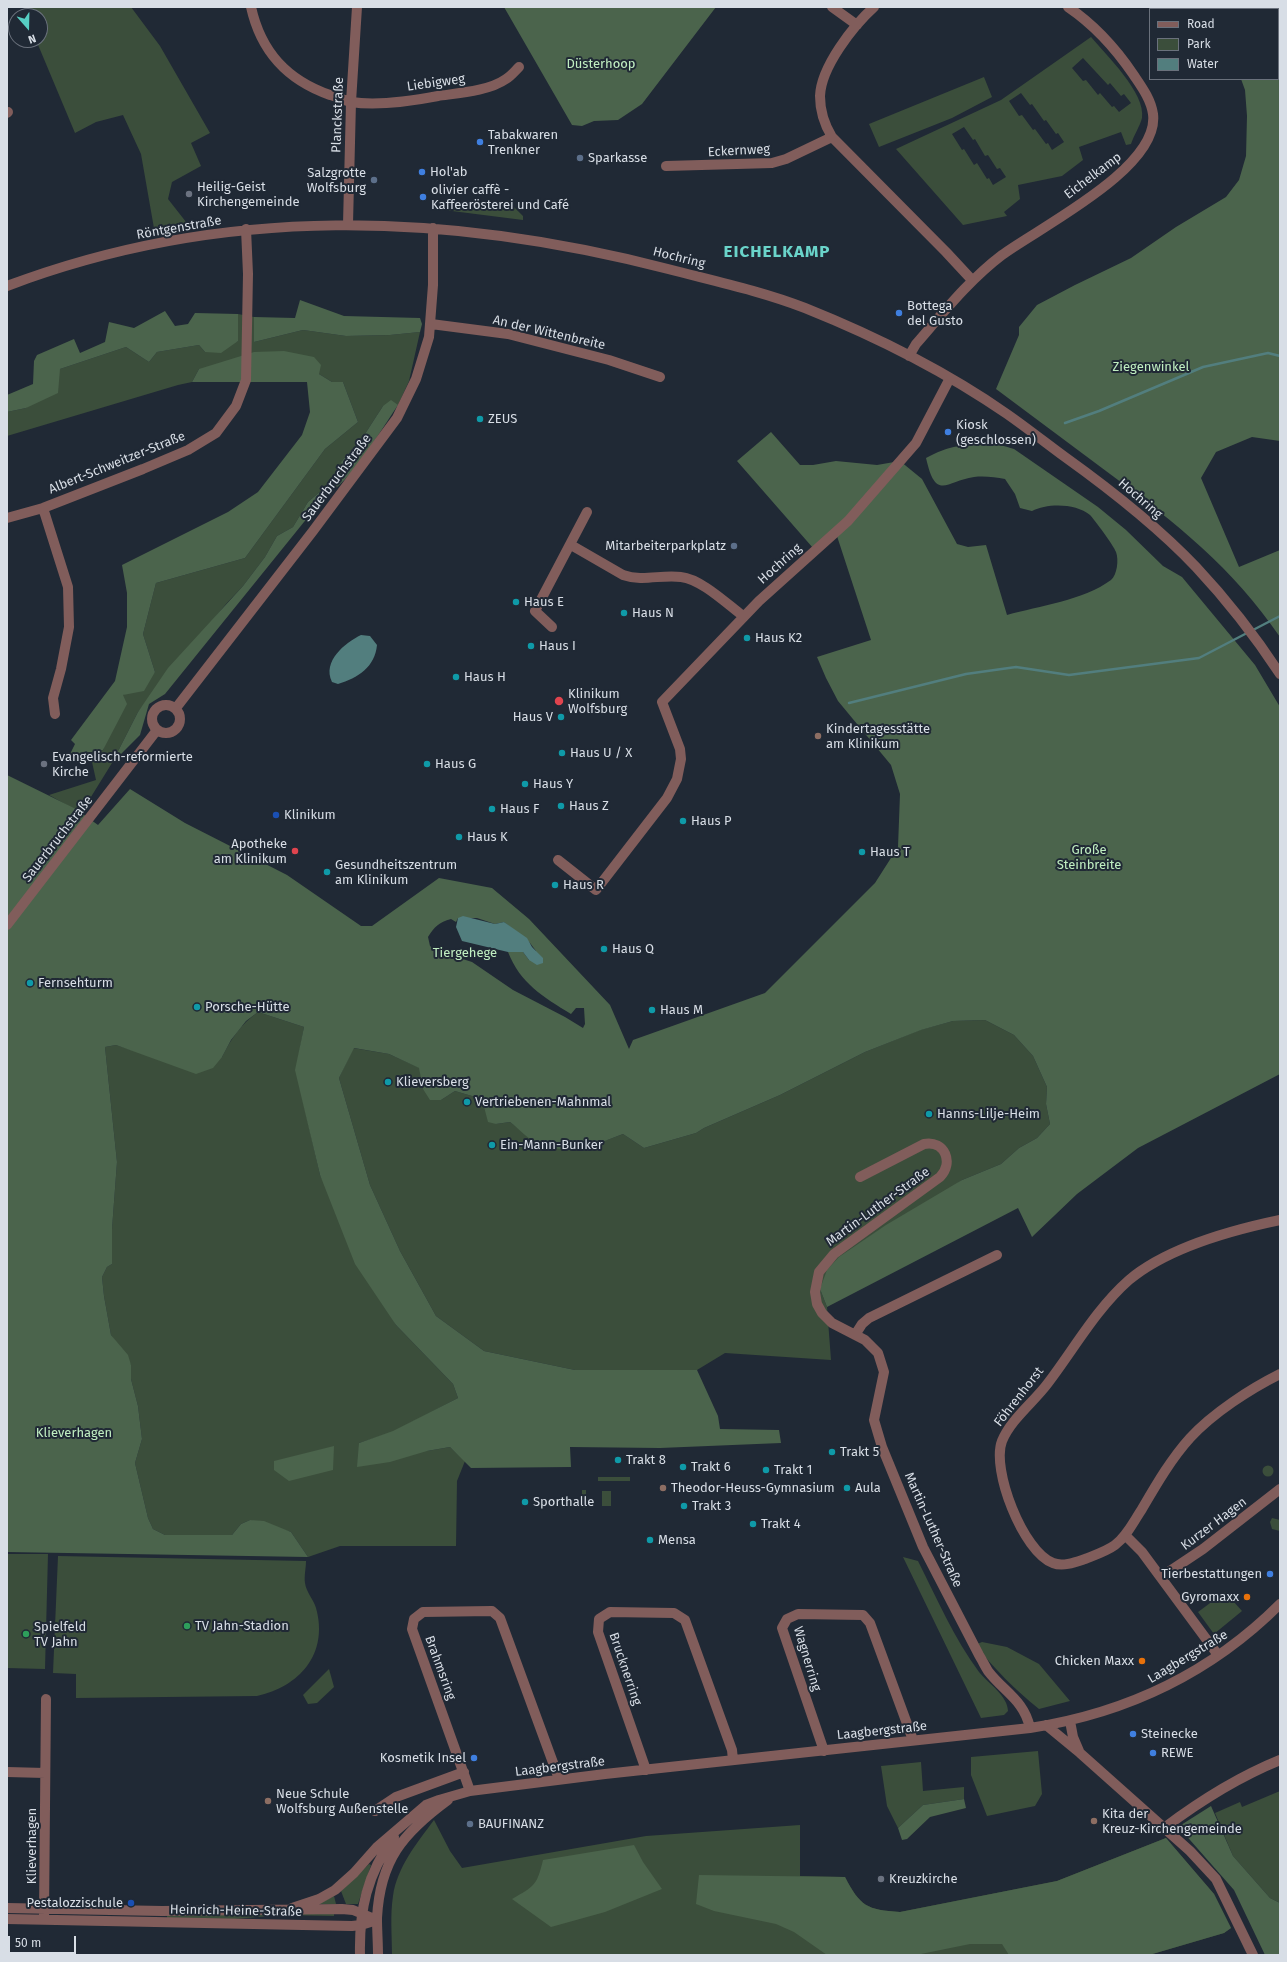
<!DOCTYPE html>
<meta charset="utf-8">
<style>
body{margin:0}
#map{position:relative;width:1287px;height:1962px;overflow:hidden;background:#202935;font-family:"Fira Sans",sans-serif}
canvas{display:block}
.frame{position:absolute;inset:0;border:8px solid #d8dee6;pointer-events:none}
.legend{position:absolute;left:1149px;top:8px;width:130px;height:72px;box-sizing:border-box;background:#202935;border:1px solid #6a717c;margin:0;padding:5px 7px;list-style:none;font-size:12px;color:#d8dee6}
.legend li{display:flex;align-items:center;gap:8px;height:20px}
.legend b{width:20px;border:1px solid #6a717c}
.north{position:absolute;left:8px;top:8px;width:40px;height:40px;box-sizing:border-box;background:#202935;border:1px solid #6a717c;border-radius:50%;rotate:160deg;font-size:11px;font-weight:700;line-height:16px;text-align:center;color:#d8dee6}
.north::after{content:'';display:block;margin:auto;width:14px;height:18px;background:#56cec3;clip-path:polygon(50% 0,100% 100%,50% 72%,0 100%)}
.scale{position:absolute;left:8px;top:1936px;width:68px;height:18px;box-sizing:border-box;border:2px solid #d8dee6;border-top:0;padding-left:5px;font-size:12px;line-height:14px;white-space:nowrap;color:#d8dee6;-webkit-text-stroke:3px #202935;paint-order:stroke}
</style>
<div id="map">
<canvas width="1287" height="1962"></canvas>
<div class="frame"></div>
<ul class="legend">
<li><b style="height:5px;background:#815d5b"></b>Road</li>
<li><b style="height:11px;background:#3b4e3b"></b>Park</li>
<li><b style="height:11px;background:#527e7e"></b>Water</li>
</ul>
<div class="north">N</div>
<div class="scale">50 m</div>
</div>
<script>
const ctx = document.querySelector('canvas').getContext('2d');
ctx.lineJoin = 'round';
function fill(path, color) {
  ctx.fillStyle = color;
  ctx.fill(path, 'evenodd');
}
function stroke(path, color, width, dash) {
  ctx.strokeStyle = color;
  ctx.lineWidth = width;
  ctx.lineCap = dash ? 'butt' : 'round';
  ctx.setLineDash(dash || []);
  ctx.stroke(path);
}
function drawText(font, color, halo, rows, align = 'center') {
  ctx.font = font + ' "Fira Sans",sans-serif';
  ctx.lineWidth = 4;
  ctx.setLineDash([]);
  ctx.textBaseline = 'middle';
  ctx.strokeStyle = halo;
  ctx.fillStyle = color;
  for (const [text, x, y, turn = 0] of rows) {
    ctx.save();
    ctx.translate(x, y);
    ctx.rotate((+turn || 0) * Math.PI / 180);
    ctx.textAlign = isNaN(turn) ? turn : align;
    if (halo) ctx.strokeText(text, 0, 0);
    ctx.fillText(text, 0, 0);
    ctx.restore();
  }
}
fill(new Path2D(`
 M24 7H131L160 46 210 133 191 143 201 166 172 182 168 199 190 227 155 234 141 154 123 115 96 122 75 133 36 40H40V16H27Z
 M1091 37C1106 55 1146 93 1142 118 1140 126 1134 135 1131 144L1126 145 1121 132 1079 147 1083 160 1062 176 1018 185 1020 199 1004 212 1007 216 963 225 896 149 1001 100ZM1083 58 1108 85 1110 83 1121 96 1124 94 1131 103 1119 112 1114 106 1112 107 1100 93 1098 95 1086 80 1083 81 1072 68ZM1021 93 1030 105 1032 104 1044 121 1046 120 1056 134 1058 133 1064 142 1052 150 1048 143 1046 144 1035 129 1033 130 1022 115 1019 116 1009 101ZM964 127 973 140 975 139 985 156 988 155 997 169 1000 168 1006 177 993 185 989 178 987 179 977 163 974 165 964 149 962 150 952 134Z
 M984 77 992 97 952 118 879 147 869 124Z
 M452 199C474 207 488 211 512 205L523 216V220L444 210 447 202Z
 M238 314 254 317V342L303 330 346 336 390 335 420 332 409 381 398 405 383 406 363 437 341 462 343 472 308 502 293 527 277 536 265 557 243 586 226 604 138 712 112 763 81 813 49 795 96 780 90 753 103 750 123 695 155 672 143 634 156 583 245 558 325 449 358 422 343 382H332L319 374 199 369 192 382 178 385 7 436V412L26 408 60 369 126 347 149 362 157 352 199 345 205 352 238 341Z
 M258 1012 304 1027 296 1070 320 1175 396 1325 453 1384 458 1398 393 1432 359 1443 427 1451 450 1447 465 1461 457 1481 456 1546H340L308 1557 291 1532 250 1520 241 1524 232 1535H165L153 1529 148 1518 135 1463 142 1439 138 1406 131 1379V1365L111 1335 104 1296 102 1277 107 1267 112 1264V1229L117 1162 105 1047 116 1045 141 1053 222 1057C231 1039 241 1024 258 1012Z
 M985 1020 1014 1035 1033 1056 1047 1087 1046 1104 1050 1124 1037 1138 1019 1148 1001 1164 962 1180 820 1289 827 1307 831 1360 725 1353 697 1370H575L484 1351 436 1316 400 1251 370 1185 339 1078 353 1048 389 1054 420 1068 423 1089 441 1100 455 1091 482 1099 496 1124 510 1122 539 1144 607 1140 623 1134 644 1148 696 1133 704 1128 780 1095 865 1052 920 1030 953 1021Z
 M1262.5 1471a5.5 5.5 0 1 1 11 0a5.5 5.5 0 1 1-11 0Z
 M598 1477H630V1481H598Z
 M582 1490H586V1508H582Z
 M602 1491H611V1506H602Z
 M1272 1518 1280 1520V1531L1272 1529 1270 1522Z
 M7 1554H48L45 1669 7 1668Z
 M58 1556 306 1561C306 1568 304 1576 305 1583 306 1592 314 1600 316 1608 329 1654 299 1687 257 1696L76 1698V1674L53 1673Z
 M903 1557 918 1561C937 1599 954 1638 979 1672 988 1683 1008 1696 1008 1711L1004 1715 981 1718Z
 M1225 1592 1242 1611 1214 1634 1198 1612Z
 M982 1642 1007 1647 1039 1664 1070 1701 1039 1709C1015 1690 995 1669 975 1645Z
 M329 1669 334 1687 317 1703 308 1704 303 1695Z
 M1038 1751 1042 1794 1035 1806 987 1816 971 1775V1757Z
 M921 1762 923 1791 964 1787V1799L923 1805 898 1828 887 1806 881 1766Z
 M1280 1791V1903L1270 1898 1233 1856 1215 1813 1240 1802 1242 1807Z
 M434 1820 450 1851 462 1868 646 1836 800 1825V1876L845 1877C860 1906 867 1910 900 1912L1057 1881 1166 1838 1214 1894 1231 1928 1224 1933 1149 1955H392C392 1936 390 1915 393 1896 397 1867 417 1843 434 1820Z
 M369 1864 371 1865 358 1904H346L341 1891Z
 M334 1896 336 1904H318Z
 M334 1913V1916L282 1915 234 1919 167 1918V1915Z`), '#3b4e3b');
fill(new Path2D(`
 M504 7H716L642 104 618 120 594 121 582 126 572 125Z
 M1175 7H1280V441L1252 437 1216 452 1201 478 1239 567 1280 550V637C1232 567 1177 524 1110 474 1072 446 1034 417 996 389L1019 335V327L1037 305 1075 285 1131 258 1176 227 1226 197 1239 180 1246 156 1247 116 1245 90 1241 79H1278V9H1185Z
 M300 300 344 316 420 318 422 324 420 332 390 335 346 336 303 330 254 342V317L295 318Z
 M165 311 175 326 188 324 195 313 238 314V341L221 353 205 352 199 345 157 352 149 362 126 347 60 369 58 393 26 408 7 412V395L33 384 34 361 37 355 74 339 80 353 105 342 109 322 134 328Z
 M284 351 314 357 321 365 319 374 332 382H343L358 422 325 449 245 558 156 583 143 634 155 672 144 691 123 695 127 704 103 750 69 756 75 744 71 740 115 681 127 627V593L122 565 228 512 258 492 302 435 310 412 307 382H192L199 369 254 352Z
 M391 400 398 405C381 430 351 482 325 496L165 694 149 704 140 735 112 763 138 712 168 668 243 586 265 557 277 536 293 527 308 502 343 472 341 462 363 437 383 406Z
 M771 432 800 465H813L836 461 877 465 900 461 922 479 957 544 968 547 986 545 1007 615C1039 606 1084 600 1111 580 1117 575 1119 560 1116 552 1114 546 1094 519 1090 515 1076 503 1047 503 1032 511L1020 508 1015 494 1005 479C995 477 984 476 974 477 946 481 936 502 926 458 951 445 956 446 983 445 997 445 1000 444 1014 449L1098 507 1126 530 1163 566 1182 577 1255 665 1280 707V1074L1138 1148 1077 1194 1032 1237 1018 1208 827 1307 820 1289 827 1270 839 1257 886 1225 962 1180 1001 1164 1019 1148 1037 1138 1050 1124 1046 1104 1047 1087 1033 1056 1014 1035 985 1020 953 1021 921 1030 865 1052 780 1095 704 1128 696 1133 644 1148 623 1134C595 1145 569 1156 539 1144 529 1140 519 1129 510 1122L496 1124 488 1122 482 1099 455 1091 441 1100H430L423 1089 419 1068 389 1054 354 1048 339 1078 370 1185 400 1251 436 1316 484 1351 575 1370H697L718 1416 720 1429 779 1430 781 1443 660 1448 570 1447 571 1467 471 1468 450 1447 427 1451 390 1462 357 1467 359 1443 393 1431 458 1398 453 1384 396 1325 355 1264 320 1175 295 1070 304 1027 258 1012 246 1021 231 1040 222 1057 213 1068 196 1074 116 1045 105 1047 117 1162 112 1229V1264L107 1267 102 1277 104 1296 111 1335 128 1355 131 1365V1379L138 1406 142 1439 135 1463 148 1518 153 1529 165 1535H232L241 1524 250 1520 264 1521 291 1532 308 1557 7 1552V775L76 809 98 825 130 789 185 823 287 875 361 926H372L439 878 492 888 529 919 610 1005 629 1049 633 1040 765 993 875 883 898 847 900 794 891 765 838 701 826 678 817 657 871 640 835 530 813 548 737 461ZM458 918H477L495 924 504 922 530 943 536 951 529 960 523 952H508C520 983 543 997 571 1014L576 1008H584L585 1024 583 1028 565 1017 513 990 472 962 435 950 430 946 428 937C434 927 439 922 451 919L456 922Z
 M334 1446 333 1470 289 1481 274 1470V1461Z
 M964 1799 966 1808 930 1817 907 1839 902 1840 898 1828 923 1805Z
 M1211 1806 1233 1856 1270 1898 1280 1903V1955H1265L1234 1890 1183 1832 1181 1825Z
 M1166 1838 1214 1894 1231 1928 1224 1933 1149 1955H1009L1002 1944H970L916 1955H827L794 1932 776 1924 714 1911 696 1904 699 1875 845 1877C860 1906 867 1910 900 1912L1057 1881Z
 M634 1845 643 1862 662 1889 605 1912 551 1927 512 1899C535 1886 537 1885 543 1860Z`), '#4b644c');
fill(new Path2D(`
 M361 635 370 636 377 645C375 667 358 678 338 684L332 682C322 661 345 643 361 635Z
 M463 916 495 924 504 922 527 938 532 947 543 958V963L537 965 529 960 523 952H508L462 941 456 927 458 918Z`), '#527e7e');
stroke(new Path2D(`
 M1065 423 1099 411 1203 367 1268 353 1280 356
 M1253 630 1280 616
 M849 703 966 674 1016 667 1069 675 1199 658 1247 633`), '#527e7e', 2.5);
stroke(new Path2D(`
 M251 7C261 52 287 80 330 95 337 97 344 100 351 102 377 106 412 101 438 96 459 93 489 91 506 79 511 76 515 71 519 67
 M832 7 857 25
 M874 7C853 26 821 67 820 96 820 112 824 124 832 137L946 252 972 280
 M7 113 8 112
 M666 166 772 163 786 159 832 137
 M348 224 351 102 357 7
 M7 286C224 204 446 212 668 269 714 281 761 291 805 308 875 336 945 371 1007 414 1027 428 1046 443 1065 457 1111 490 1157 526 1196 567 1227 600 1255 636 1280 674
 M431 324 508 334 609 360 660 377
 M909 356 916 344C943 313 969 280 1002 255 1040 227 1160 168 1153 114 1151 99 1141 86 1133 74 1116 49 1093 24 1068 7
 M43 508 68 587 69 627 61 669 53 698 55 714
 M7 518 43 508 143 469 188 450 216 433 236 406 246 380 248 274 246 229
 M571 545 623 575C643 582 662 574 681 577 701 579 727 604 743 616
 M552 627 535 611 587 512
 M152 719a14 14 0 1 1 28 0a14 14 0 1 1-28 0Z
 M176 708 313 531 397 418 416 379 429 337 433 285V228
 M558 860 596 890 667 798 677 779 681 759 680 749 662 702 759 601 848 521 916 443 950 378
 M7 925 157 730
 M860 1177 924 1144C945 1140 954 1163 940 1177L834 1254 819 1272 815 1292 817 1304 822 1313 832 1323 865 1340 878 1353 884 1372 874 1420 882 1447 923 1547 979 1655C982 1660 985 1666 988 1671 1004 1692 1024 1700 1030 1728
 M1280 1220C1232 1230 1167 1248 1129 1280 1096 1309 1074 1349 1048 1383 1034 1402 1011 1419 1002 1441 991 1469 1023 1552 1053 1563 1063 1567 1076 1562 1085 1559 1095 1555 1107 1551 1115 1545 1127 1536 1134 1521 1142 1509 1156 1485 1171 1459 1190 1438 1213 1413 1250 1389 1280 1374
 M855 1335 862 1324 869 1318 997 1255
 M1125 1535 1142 1552 1218 1655
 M1161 1577 1203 1549 1280 1489
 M1070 1721 1073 1737 1079 1751
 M1046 1725 1080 1753 1190 1851 1216 1879 1253 1955
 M824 1751 782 1628 787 1619 798 1614 863 1615 870 1623 913 1740
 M646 1770 598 1632 599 1619 610 1612 674 1613 685 1620 732 1750 733 1760
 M7 1772 45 1773
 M470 1791 412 1629 414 1619 423 1612 492 1611 500 1618 559 1779
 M375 1811 396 1797 464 1772
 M1164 1828C1200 1801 1238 1777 1280 1760
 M7 1908 162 1911 342 1909 353 1910 377 1920
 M292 1908 319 1899 335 1890 354 1873 377 1847 426 1805 439 1800 470 1791 605 1774 1030 1728C1127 1713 1210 1674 1280 1604
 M44 1915 46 1699
 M7 1919 352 1926 361 1925 377 1920
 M360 1955C359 1910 367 1874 394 1837
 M378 1955C378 1943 377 1930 377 1918 380 1860 403 1833 448 1800`), '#815d5b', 10);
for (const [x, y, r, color] of [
 [480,142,4,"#3f7fe0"],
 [580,158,4,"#5c6f8a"],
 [422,172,4,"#3f7fe0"],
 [374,180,4,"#5c6f8a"],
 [189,194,4,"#6b7280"],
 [423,197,4,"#3f7fe0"],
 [899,313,4,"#3f7fe0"],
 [480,419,4,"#0f9aa8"],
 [948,432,4,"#3f7fe0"],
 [734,546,4,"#5c6f8a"],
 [516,602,4,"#0f9aa8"],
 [624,613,4,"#0f9aa8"],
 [747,638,4,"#0f9aa8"],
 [531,646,4,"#0f9aa8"],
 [456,677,4,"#0f9aa8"],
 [559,701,5,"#e0444e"],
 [561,717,4,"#0f9aa8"],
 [818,736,4,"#8d6e63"],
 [562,753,4,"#0f9aa8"],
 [44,764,4,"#6b7280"],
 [427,764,4,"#0f9aa8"],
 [525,784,4,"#0f9aa8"],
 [561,806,4,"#0f9aa8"],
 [492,809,4,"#0f9aa8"],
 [276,815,4,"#1a4fb4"],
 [683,821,4,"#0f9aa8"],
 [459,837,4,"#0f9aa8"],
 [295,851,4,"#e0444e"],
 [862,852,4,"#0f9aa8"],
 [327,872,4,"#0f9aa8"],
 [555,885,4,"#0f9aa8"],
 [604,949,4,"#0f9aa8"],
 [30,983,4,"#0f9aa8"],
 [197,1007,4,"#0f9aa8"],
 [652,1010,4,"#0f9aa8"],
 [388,1082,4,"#0f9aa8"],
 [467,1102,4,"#0f9aa8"],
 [929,1114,4,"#0f9aa8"],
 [492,1145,4,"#0f9aa8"],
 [832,1452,4,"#0f9aa8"],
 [618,1460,4,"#0f9aa8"],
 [683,1467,4,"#0f9aa8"],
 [766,1470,4,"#0f9aa8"],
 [663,1488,4,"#8d6e63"],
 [847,1488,4,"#0f9aa8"],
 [525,1502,4,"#0f9aa8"],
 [684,1506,4,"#0f9aa8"],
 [753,1524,4,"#0f9aa8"],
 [650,1540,4,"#0f9aa8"],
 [1270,1574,4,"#3f7fe0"],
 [1247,1597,4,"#e8710a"],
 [187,1626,4,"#2e9e5b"],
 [26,1634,4,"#2e9e5b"],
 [1142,1661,4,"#e8710a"],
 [1133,1734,4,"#3f7fe0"],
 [1153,1753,4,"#3f7fe0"],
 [474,1758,4,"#3f7fe0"],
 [268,1801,4,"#8d6e63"],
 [1094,1821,4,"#8d6e63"],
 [470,1824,4,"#5c6f8a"],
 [881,1879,4,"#6b7280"],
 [131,1903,4,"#1a4fb4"]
]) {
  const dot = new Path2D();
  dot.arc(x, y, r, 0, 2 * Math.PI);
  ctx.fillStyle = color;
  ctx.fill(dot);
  stroke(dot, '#202935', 1.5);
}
drawText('13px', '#c0eec1', '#202935', [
 ["Düsterhoop",601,64],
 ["Ziegenwinkel",1151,367],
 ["Große",1089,850],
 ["Steinbreite",1089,865],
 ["Tiergehege",465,953],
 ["Klieverhagen",74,1433]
]);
drawText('13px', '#d8dee6', '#202935', [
 ["Liebigweg",436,83,-8],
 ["Planckstraße",338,115,-88],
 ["Eckernweg",739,151,-3],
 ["Eichelkamp",1093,176,-37],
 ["Röntgenstraße",179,228,-10],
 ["Hochring",679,258,14],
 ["An der Wittenbreite",549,333,13],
 ["Albert-Schweitzer-Straße",117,463,-22],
 ["Sauerbruchstraße",337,478,-53],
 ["Hochring",1140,499,41],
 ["Hochring",780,564,-42],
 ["Sauerbruchstraße",58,839,-52],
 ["Martin-Luther-Straße",878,1207,-36],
 ["Föhrenhorst",1019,1397,-52],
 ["Kurzer Hagen",1214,1524,-37],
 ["Martin-Luther-Straße",933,1530,66],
 ["Laagbergstraße",1188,1657,-31],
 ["Wagnerring",807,1659,73],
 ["Brahmsring",440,1668,70],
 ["Brucknerring",625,1669,71],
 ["Laagbergstraße",882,1731,-6],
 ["Laagbergstraße",560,1767,-7],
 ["Klieverhagen",32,1846,-90],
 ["Heinrich-Heine-Straße",236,1911,1]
]);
drawText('13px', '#d8dee6', '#202935', [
 ["Tabakwaren",488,135],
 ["Trenkner",488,150],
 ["Sparkasse",588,158],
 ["Hol'ab",430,172],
 ["Salzgrotte",366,173,"right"],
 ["Wolfsburg",366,188,"right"],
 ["Heilig-Geist",197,187],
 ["Kirchengemeinde",197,202],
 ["olivier caffè -",431,190],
 ["Kaffeerösterei und Café",431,205],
 ["Bottega",907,306],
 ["del Gusto",907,321],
 ["ZEUS",488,419],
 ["Kiosk",956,425],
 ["(geschlossen)",956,440],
 ["Mitarbeiterparkplatz",726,546,"right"],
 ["Haus E",524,602],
 ["Haus N",632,613],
 ["Haus K2",755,638],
 ["Haus I",539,646],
 ["Haus H",464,677],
 ["Klinikum",568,694],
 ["Wolfsburg",568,709],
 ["Haus V",553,717,"right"],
 ["Kindertagesstätte",826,729],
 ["am Klinikum",826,744],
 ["Haus U / X",570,753],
 ["Evangelisch-reformierte",52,757],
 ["Kirche",52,772],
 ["Haus G",435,764],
 ["Haus Y",533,784],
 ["Haus Z",569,806],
 ["Haus F",500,809],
 ["Klinikum",284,815],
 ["Haus P",691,821],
 ["Haus K",467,837],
 ["Apotheke",287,844,"right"],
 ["am Klinikum",287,859,"right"],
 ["Haus T",870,852],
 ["Gesundheitszentrum",335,865],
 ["am Klinikum",335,880],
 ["Haus R",563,885],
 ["Haus Q",612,949],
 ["Fernsehturm",38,983],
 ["Porsche-Hütte",205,1007],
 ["Haus M",660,1010],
 ["Klieversberg",396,1082],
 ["Vertriebenen-Mahnmal",475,1102],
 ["Hanns-Lilje-Heim",937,1114],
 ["Ein-Mann-Bunker",500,1145],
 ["Trakt 5",840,1452],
 ["Trakt 8",626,1460],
 ["Trakt 6",691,1467],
 ["Trakt 1",774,1470],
 ["Theodor-Heuss-Gymnasium",671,1488],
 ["Aula",855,1488],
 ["Sporthalle",533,1502],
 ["Trakt 3",692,1506],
 ["Trakt 4",761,1524],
 ["Mensa",658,1540],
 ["Tierbestattungen",1262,1574,"right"],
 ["Gyromaxx",1239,1597,"right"],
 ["TV Jahn-Stadion",195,1626],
 ["Spielfeld",34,1627],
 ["TV Jahn",34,1642],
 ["Chicken Maxx",1134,1661,"right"],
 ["Steinecke",1141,1734],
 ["REWE",1161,1753],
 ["Kosmetik Insel",466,1758,"right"],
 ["Neue Schule",276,1794],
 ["Wolfsburg Außenstelle",276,1809],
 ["Kita der",1102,1814],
 ["Kreuz-Kirchengemeinde",1102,1829],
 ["BAUFINANZ",478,1824],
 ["Kreuzkirche",889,1879],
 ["Pestalozzischule",123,1903,"right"]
], 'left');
ctx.letterSpacing = '1px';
drawText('bold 17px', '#6ad4ca', '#202935', [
 ["EICHELKAMP",777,252]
]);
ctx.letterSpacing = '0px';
</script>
